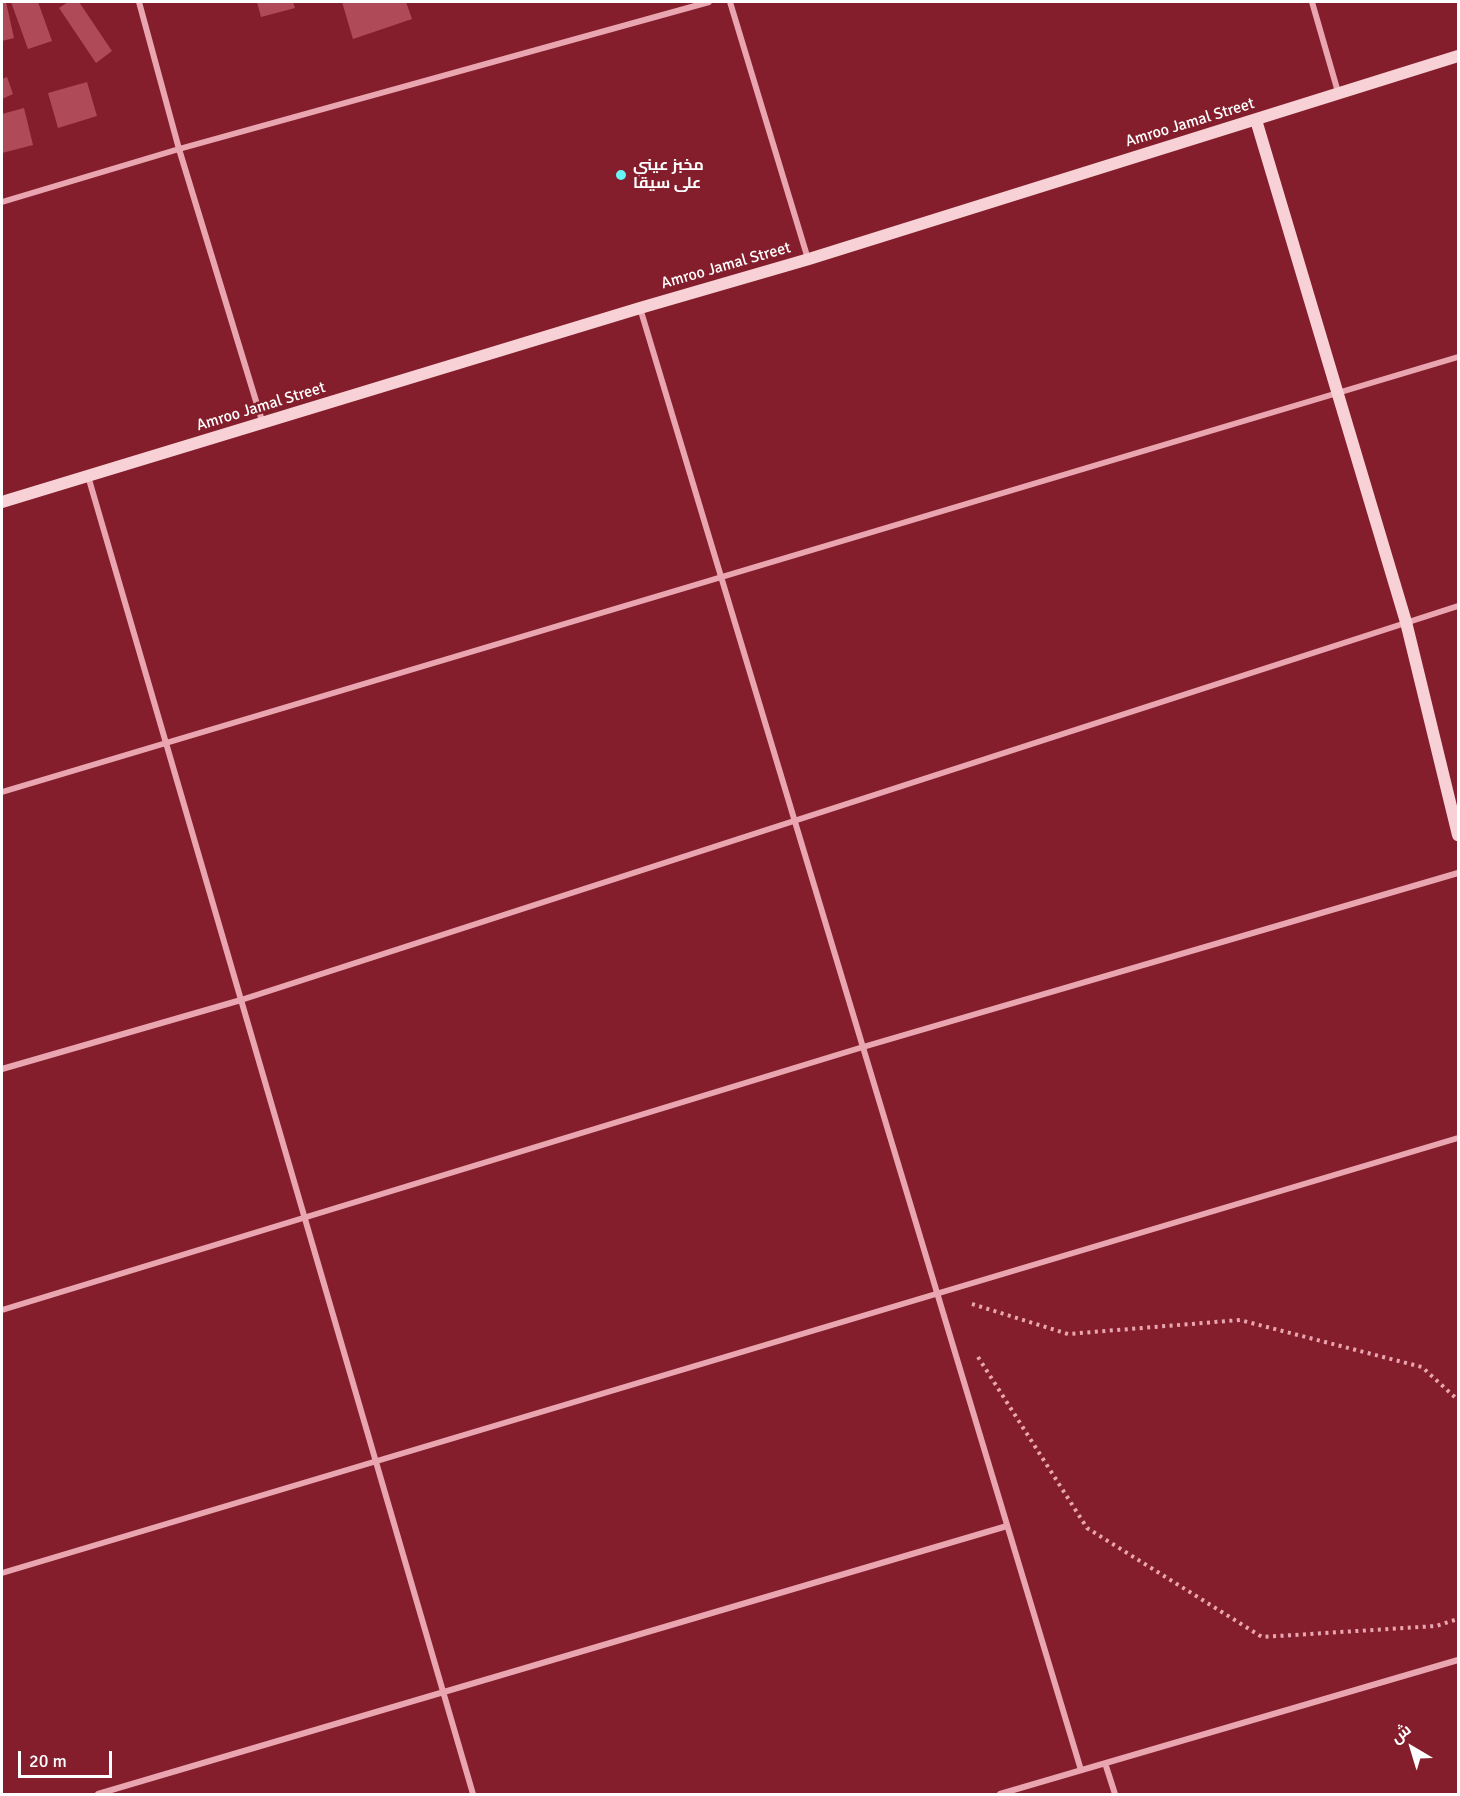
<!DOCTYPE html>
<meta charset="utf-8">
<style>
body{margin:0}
#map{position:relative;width:1460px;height:1796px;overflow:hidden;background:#841e2c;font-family:Signika,Cairo,sans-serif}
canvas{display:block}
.frame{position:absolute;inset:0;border:3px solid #fff;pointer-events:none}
.north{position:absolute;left:1382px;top:1718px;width:60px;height:60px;-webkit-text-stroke:4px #841e2c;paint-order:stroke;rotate:322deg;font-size:16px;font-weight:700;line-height:24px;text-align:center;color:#fff}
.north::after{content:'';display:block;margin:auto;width:21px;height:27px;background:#fff;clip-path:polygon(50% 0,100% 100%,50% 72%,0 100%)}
.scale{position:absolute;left:18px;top:1751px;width:94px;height:27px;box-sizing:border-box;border:3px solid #fff;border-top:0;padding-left:8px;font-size:18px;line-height:21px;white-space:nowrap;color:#fff;-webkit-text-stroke:4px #841e2c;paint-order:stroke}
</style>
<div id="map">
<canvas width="1460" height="1796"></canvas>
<div class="frame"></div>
<div class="north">ش</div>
<div class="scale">20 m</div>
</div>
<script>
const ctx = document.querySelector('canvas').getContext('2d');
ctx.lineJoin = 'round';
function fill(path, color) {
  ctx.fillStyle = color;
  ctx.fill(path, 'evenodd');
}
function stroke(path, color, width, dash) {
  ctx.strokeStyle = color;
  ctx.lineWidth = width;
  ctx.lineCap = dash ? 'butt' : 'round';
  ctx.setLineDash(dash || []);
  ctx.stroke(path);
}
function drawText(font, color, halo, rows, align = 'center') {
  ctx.font = font + ' Signika,Cairo,sans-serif';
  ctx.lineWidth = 5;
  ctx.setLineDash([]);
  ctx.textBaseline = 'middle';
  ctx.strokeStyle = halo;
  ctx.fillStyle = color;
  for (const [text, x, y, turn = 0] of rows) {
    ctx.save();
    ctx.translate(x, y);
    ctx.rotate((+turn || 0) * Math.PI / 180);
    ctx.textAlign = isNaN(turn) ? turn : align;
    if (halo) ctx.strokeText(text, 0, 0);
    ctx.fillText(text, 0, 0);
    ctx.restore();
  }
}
fill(new Path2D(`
 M2 2H6L14 38 2 41Z
 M11 2H38L52 41 28 49Z
 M68 2H79L112 51 96 63 59 8Z
 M257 2H293L295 8 261 17Z
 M342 2H406L412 19 353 39Z
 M7 77 13 94 2 99V79Z
 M87 82 97 116 58 128 48 93Z
 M24 108 33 145 2 153V114Z`), '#af4b59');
stroke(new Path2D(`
 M972 1304 1068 1334 1240 1320 1422 1367 1458 1400
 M978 1357 1087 1528 1262 1637 1436 1626 1458 1619`), '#eaa6b0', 4, [3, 4.5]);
stroke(new Path2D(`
 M139 2 179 149 263 424
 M730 2 808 259
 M1312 2 1338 92
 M2 202 179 149 709 2
 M640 308 1081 1770
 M88 476 473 1794
 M2 792 1458 357
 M2 1069 241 1000 1458 606
 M2 1310 863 1047 1458 873
 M2 1573 1458 1138
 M1105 1763 1115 1794
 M98 1794 1007 1526
 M1000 1794 1458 1660`), '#eaa6b0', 6);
stroke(new Path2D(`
 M1256 120 1406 622 1458 835
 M2 502 640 308 809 259 1458 56`), '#f8d1d6', 12);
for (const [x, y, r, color] of [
 [621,175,6,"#65f6f9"]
]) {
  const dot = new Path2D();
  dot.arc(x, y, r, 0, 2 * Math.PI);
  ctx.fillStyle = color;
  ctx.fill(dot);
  stroke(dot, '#841e2c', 2);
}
drawText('16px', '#fff', '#841e2c', [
 ["Amroo Jamal Street",1190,123,-17],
 ["Amroo Jamal Street",726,266,-16],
 ["Amroo Jamal Street",261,407,-17]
]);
drawText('bold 16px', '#fff', '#841e2c', [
 ["مخبز عيني",633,166],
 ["على سيقا",633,184]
], 'left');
</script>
